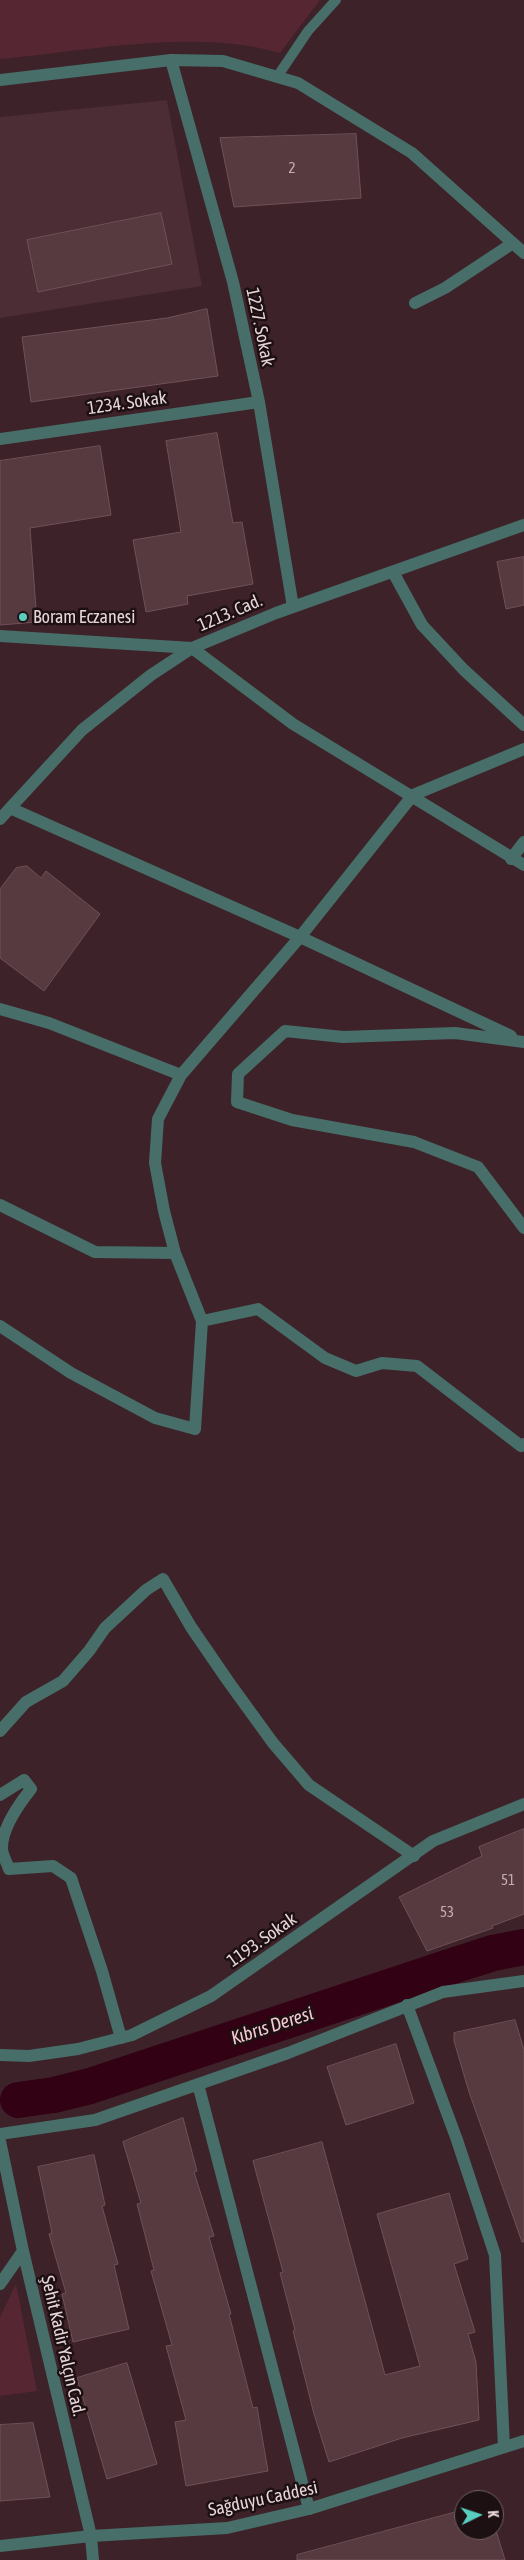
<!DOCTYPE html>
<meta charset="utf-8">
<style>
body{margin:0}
#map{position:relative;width:524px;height:2560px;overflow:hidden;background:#3d2229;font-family:"Asap Condensed",sans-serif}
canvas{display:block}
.north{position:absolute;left:454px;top:2490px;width:50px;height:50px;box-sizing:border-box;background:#1c1013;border:1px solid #6e5f62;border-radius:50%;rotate:86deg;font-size:14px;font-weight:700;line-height:20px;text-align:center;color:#e8d5d9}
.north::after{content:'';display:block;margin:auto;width:18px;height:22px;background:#59cebf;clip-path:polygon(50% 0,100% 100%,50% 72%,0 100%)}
</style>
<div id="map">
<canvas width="524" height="2560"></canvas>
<div class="north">K</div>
</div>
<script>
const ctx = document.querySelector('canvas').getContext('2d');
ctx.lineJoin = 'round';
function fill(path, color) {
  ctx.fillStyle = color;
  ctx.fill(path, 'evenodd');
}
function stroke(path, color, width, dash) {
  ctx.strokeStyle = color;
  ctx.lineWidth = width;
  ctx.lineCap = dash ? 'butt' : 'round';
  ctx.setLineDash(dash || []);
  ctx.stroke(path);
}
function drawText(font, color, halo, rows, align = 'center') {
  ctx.font = font + ' "Asap Condensed",sans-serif';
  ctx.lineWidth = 5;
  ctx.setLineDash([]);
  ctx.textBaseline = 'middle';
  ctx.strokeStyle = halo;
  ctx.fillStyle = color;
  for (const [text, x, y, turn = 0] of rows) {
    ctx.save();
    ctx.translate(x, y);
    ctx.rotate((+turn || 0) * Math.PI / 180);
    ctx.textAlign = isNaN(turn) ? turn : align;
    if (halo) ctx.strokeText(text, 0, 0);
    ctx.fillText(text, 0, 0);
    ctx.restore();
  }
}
fill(new Path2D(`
 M167 100 202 286 0 318V117Z`), '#4c2c35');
fill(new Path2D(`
 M0 0H320L280 53C196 28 86 51 0 59Z
 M16 2284 37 2391 0 2396V2317Z`), '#562633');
stroke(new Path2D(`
 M18 2100 54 2095 90 2086 443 1969 493 1953 524 1947`), '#320113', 36);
const building = new Path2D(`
 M356 134 361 198 234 207 220 138Z
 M161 213 172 264 38 292 27 240Z
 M207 309 218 376 31 402 22 337 167 318Z
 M217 433 233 523 242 522 253 584 187 596 188 604 146 612 133 540 181 532 166 441Z
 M100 446 111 515 30 528 37 622 0 625V461Z
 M524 557V605L506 609 497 562Z
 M27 866 41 878 46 871 100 914 44 991 0 958V889L16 868Z
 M524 1829V1914L492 1926 493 1928 427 1951 399 1897 482 1856 479 1847Z
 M515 2020 524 2050V2242H522L469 2092 454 2041V2033Z
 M396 2044 414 2103 346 2125 327 2067Z
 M183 2118 197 2171 194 2172 214 2236 209 2237 231 2314H229L253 2408 257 2407 268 2471 186 2486 175 2422 186 2420 166 2346 172 2345 151 2271 154 2270 137 2204 141 2203 123 2142Z
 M322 2142 385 2375 420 2366 377 2214 449 2193 468 2259 454 2264 475 2332 468 2334 476 2362 479 2420 402 2438 329 2462 314 2414 293 2331 295 2330 280 2273 283 2272 253 2161Z
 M94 2155 105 2205 102 2206 118 2264 114 2265 129 2329 73 2342 62 2294 66 2293 49 2234 52 2233 38 2167Z
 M127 2363 157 2464 107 2479 77 2378Z
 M33 2423 50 2497 0 2501V2425Z
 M464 2510V2530H494V2524L505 2560H297V2555Z`);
fill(building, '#563a40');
stroke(building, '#705158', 1);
stroke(new Path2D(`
 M277 77 308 31 336 0`), '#476e68', 10);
stroke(new Path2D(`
 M171 60 233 282 259 402 293 607
 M0 80 171 60 223 61 298 83 412 153 524 253
 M415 303 445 288 513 243
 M0 439 259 402
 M393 572 422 625 464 670 524 725
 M0 636 192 648 293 724 524 865
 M10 808 300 937 511 1036
 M0 819 82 730 151 675 192 648 276 613 524 525
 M511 859 524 842
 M0 1009 49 1023 181 1075
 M524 1042 455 1033 343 1037 285 1031 238 1074 237 1102 292 1120 414 1142 478 1167 524 1228
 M0 1205 95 1252 175 1253
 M202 1321 258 1309 325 1358 356 1371 382 1363 417 1366 521 1446 524 1444
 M0 1326 71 1373 155 1418 195 1429 202 1321 175 1253 164 1211 155 1163 158 1119 181 1075 300 937 413 795 524 749
 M0 1731 26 1702 63 1681 89 1651 105 1628 146 1590 163 1579 191 1627 228 1681 273 1743 309 1785 414 1856
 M0 1795 24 1780 31 1789C19 1804 1 1829 2 1850 3 1856 7 1863 9 1869L53 1866 71 1878 102 1971 121 2038
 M407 2005 457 2140 495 2255 504 2447
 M198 2084 309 2509
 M0 2134 95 2120 288 2053 443 1992 524 1981
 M0 2141 23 2251 91 2536 93 2560
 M0 2284 23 2251`), '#476e68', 12);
stroke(new Path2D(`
 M0 2055 29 2056 78 2049 132 2035 211 1996 433 1841 524 1804
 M0 2546 91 2536 227 2528 309 2509 524 2441`), '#476e68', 12);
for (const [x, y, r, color] of [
 [23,617,5,"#59cebf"]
]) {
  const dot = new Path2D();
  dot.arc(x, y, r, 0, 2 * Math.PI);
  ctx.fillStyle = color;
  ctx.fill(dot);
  stroke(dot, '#1c1013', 2);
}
drawText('15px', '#c4aeb3', null, [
 ["2",292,168],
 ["51",508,1880],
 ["53",447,1912]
]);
drawText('18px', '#e8d5d9', '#1c1013', [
 ["1227. Sokak",260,327,78],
 ["1234. Sokak",127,403,-8],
 ["1213. Cad.",230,613,-23],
 ["1193. Sokak",262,1940,-35],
 ["Şehit Kadir Yalçın Cad.",63,2346,77],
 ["Sağduyu Caddesi",263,2499,-12]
]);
drawText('18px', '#e8d5d9', '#1c1013', [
 ["Boram Eczanesi",33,617]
], 'left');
drawText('italic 19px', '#f6c9d3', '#1c1013', [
 ["Kıbrıs Deresi",272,2026,-18]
]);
</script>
